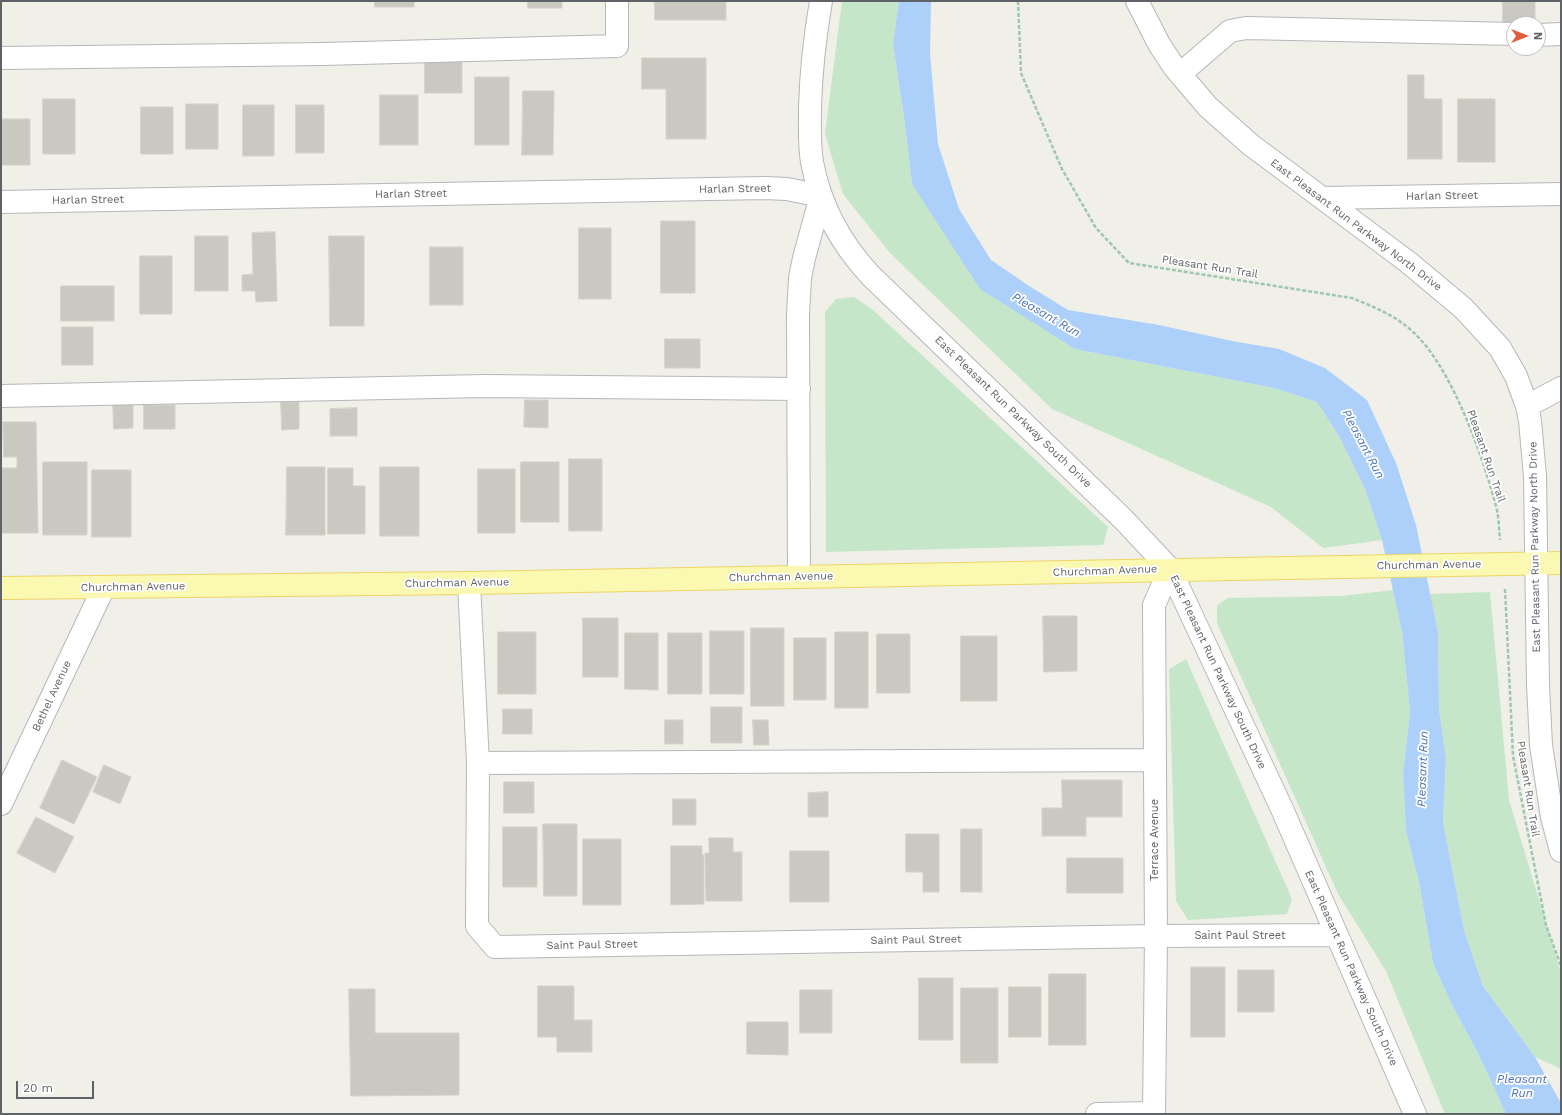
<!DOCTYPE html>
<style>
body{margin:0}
#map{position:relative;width:1562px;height:1115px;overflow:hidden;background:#f0efe8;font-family:"Work Sans",sans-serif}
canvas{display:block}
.frame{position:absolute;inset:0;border:2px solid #5f6267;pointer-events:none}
.north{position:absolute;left:1506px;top:16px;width:40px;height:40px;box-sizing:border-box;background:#fff;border:1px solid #bfc0c2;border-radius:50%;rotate:90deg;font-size:11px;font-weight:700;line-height:16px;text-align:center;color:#5f6267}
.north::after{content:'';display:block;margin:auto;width:14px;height:18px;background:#e25c3c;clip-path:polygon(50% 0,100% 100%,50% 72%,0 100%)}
.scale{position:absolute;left:16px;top:1081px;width:78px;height:18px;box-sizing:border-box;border:2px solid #5f6267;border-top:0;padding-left:5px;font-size:12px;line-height:14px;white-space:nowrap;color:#5f6267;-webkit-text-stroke:3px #fff;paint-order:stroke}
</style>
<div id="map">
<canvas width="1562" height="1115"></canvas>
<div class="frame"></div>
<div class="north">N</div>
<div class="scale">20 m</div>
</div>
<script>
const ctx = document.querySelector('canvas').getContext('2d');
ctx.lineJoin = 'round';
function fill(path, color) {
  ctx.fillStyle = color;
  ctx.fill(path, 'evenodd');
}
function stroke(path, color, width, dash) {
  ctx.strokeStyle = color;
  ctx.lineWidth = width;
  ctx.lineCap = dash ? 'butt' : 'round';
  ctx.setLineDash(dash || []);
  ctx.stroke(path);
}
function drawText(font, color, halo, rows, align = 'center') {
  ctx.font = font + ' "Work Sans",sans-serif';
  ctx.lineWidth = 3.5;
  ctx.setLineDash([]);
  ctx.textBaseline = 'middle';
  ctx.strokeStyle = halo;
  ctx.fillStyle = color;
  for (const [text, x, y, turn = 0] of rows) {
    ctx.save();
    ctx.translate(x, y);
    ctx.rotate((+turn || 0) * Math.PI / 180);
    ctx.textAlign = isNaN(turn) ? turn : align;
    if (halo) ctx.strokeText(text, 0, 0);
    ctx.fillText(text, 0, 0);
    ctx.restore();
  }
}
fill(new Path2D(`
 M842 1H899L893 44 904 117 912 184 1075 349 1274 388 1317 402 1339 436 1365 489 1382 540 1323 548 1271 507 1052 409 890 253 843 194 825 134Z
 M854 297 873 310 1108 527 1103 545 826 552 825 312 836 299Z
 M1393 590 1402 632 1410 712 1403 773 1406 831 1419 882 1433 963 1452 1005 1479 1055 1506 1114H1445L1386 971 1338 894 1217 623V605L1228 598 1342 596Z
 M1490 592 1509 800 1561 973V1069L1535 1057 1483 986 1464 930 1443 822 1446 759 1439 709 1438 632 1430 594Z
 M1186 659 1292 899 1287 914 1188 920 1176 901 1169 669Z`), '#c6e6c9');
fill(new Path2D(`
 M899 1H931L930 54 938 144 959 209 991 260 1029 286 1068 310 1159 325 1232 341 1279 349 1325 368 1367 400 1396 463 1416 525 1438 632 1439 709 1446 759 1443 822 1464 930 1483 986 1535 1057 1561 1103V1114H1506L1479 1055 1452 1005 1433 963 1419 882 1406 831 1403 773 1410 712 1402 632 1382 540 1365 489 1339 436 1317 402 1274 388 1075 349 980 289 912 184 904 117 893 44Z`), '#add0fb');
const building = new Path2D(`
 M375 1H414V7H375Z
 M528 1H562V8H528Z
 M655 1H726V20H655Z
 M1503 1H1535V24L1503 25Z
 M642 58H706V139H666V89H642Z
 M425 59H462V93H425Z
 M1408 75H1424V99H1442V159H1408Z
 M475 77H509V145H475Z
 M523 91H554L553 155H522Z
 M380 95H418V145H380Z
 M43 99H75V154H43Z
 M1458 99H1495V162H1458Z
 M186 104H218V149H186Z
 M243 105H274V156H243Z
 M296 105H324V153H296Z
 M141 107H173V154H141Z
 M1 119H30V165H1Z
 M661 221H695V293H661Z
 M579 228H611V299H579Z
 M275 232 277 301 256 302 255 291H242V275L253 274 252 233Z
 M195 236H228V291H195Z
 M329 236H364V326H330Z
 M430 247H463V305H430Z
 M140 256H172V314H140Z
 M61 286H114V321H61Z
 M62 327H93V365H62Z
 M665 339H700V368H665Z
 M525 400H548V428L524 427Z
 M281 402H299V429L282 430Z
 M113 404H133V428L114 429Z
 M144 405H175V429H144Z
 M357 408V436H330V409Z
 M3 422H36L38 533H2L1 468H17V457H4Z
 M569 459H602V531H569Z
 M43 462H87V535H43Z
 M521 462H559V522H521Z
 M287 467H325V535H286Z
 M380 467H419V536H380Z
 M328 468H353V486H365V534H328Z
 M478 469H515V533H478Z
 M92 470H131V537H92Z
 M1043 616H1077V671L1044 672Z
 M583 618H618V677H583Z
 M751 628H784V706H751Z
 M710 631H744V694H710Z
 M498 632H536V694H498Z
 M835 632H868V708H835Z
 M625 633H658V690L625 689Z
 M668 633H702V694H668Z
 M877 634H910V693H877Z
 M961 636H997V701H961Z
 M794 638H826V700H794Z
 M711 707H742V743H711Z
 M503 709H532V734H503Z
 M665 720H683V744H665Z
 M753 720H768L769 745H754Z
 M62 760 97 777 74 824 40 808Z
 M104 765 131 777 120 804 93 792Z
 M1062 780H1122V817H1086V836H1042V808H1062Z
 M504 782H534V813H504Z
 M828 792V817H808V793Z
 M673 799H696V825H673Z
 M36 817 74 837 55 873 17 853Z
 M543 824H577V896H544Z
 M503 827H537V887H503Z
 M961 829H982V892H961Z
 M906 834H939V892H923V872H906Z
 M709 838H733V852H742V901H706L705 853H709Z
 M583 839H621V905H583Z
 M671 846H702V855H704V904L671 905Z
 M790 851H829V902H790Z
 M1067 858H1123V893H1067Z
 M1191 967H1225V1037H1191Z
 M1238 970H1274V1012H1238Z
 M1049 974H1086V1045H1049Z
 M919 978H953V1040H919Z
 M538 986H574V1020H592V1052H557V1037H538Z
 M1009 987H1041V1037H1009Z
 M961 988H998V1063H961Z
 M349 989H375V1033H459V1095L351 1096Z
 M800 990H832V1033H800Z
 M747 1022H788V1055L747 1054Z`);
fill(building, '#c9c9c2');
stroke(building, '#d5d2c6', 1);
const minor = new Path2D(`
 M821 1C815 36 811 71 810 107 810 125 809 144 812 162 820 205 841 244 871 276L1123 519 1170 569 1282 809 1415 1114
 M1137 1 1159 44 1174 67 1208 107 1251 145 1408 262 1463 308 1500 348 1516 376 1527 406 1530 421 1535 476 1538 685 1541 745 1552 817 1561 851
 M1538 35 1561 34
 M1 58 324 54 617 46V1
 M1180 74 1230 31 1246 28 1514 34
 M1323 198 1561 194
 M1 202 765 188 787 189 821 196
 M1 396 484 386 799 389
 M1527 406 1561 388
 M799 577 798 314 800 278 804 258 821 196
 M469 583 478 763 1155 760
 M478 763 477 926 495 947 1156 936 1336 935
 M1 804 104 587
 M1097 1114 1154 1113
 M1154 1114 1156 936 1154 605 1170 569`);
const major = new Path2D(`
 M1 588 469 583 1561 563`);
stroke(minor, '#b5b7bb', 24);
stroke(major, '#ecd565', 24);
stroke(new Path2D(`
 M1018 1 1021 73 1062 169 1096 228 1129 263 1352 298C1374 307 1395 315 1413 332 1452 367 1484 459 1497 510 1499 520 1499 530 1500 540
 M1505 589 1513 756 1546 925 1561 966`), '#9fc7af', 2.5, [4, 2]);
stroke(minor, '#fff', 22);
stroke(major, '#fbf8b1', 22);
drawText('11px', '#5f6267', '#fff', [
 ["Harlan Street",735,189,-1],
 ["Harlan Street",411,194,-1],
 ["Harlan Street",1442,196,-1],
 ["Harlan Street",88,200,-1],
 ["East Pleasant Run Parkway North Drive",1356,225,37],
 ["Pleasant Run Trail",1210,267,9],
 ["East Pleasant Run Parkway South Drive",1013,412,44],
 ["Pleasant Run Trail",1486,456,71],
 ["East Pleasant Run Parkway North Drive",1535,547,-91],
 ["Churchman Avenue",1429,565,-1],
 ["Churchman Avenue",1105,571,-2],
 ["Churchman Avenue",781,577,-1],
 ["Churchman Avenue",457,583,-1],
 ["Churchman Avenue",133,587,-1],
 ["East Pleasant Run Parkway South Drive",1218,672,65],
 ["Bethel Avenue",52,696,-65],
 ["Pleasant Run Trail",1528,789,81],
 ["Terrace Avenue",1155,840,-90],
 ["Saint Paul Street",1240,936],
 ["Saint Paul Street",916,940,-1],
 ["Saint Paul Street",592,945,-1],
 ["East Pleasant Run Parkway South Drive",1351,968,66]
]);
drawText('italic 12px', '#4b74b6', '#fff', [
 ["Pleasant Run",1046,315,30],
 ["Pleasant Run",1363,444,62],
 ["Pleasant Run",1423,769,-88],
 ["Pleasant",1522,1079],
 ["Run",1522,1093]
]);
</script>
